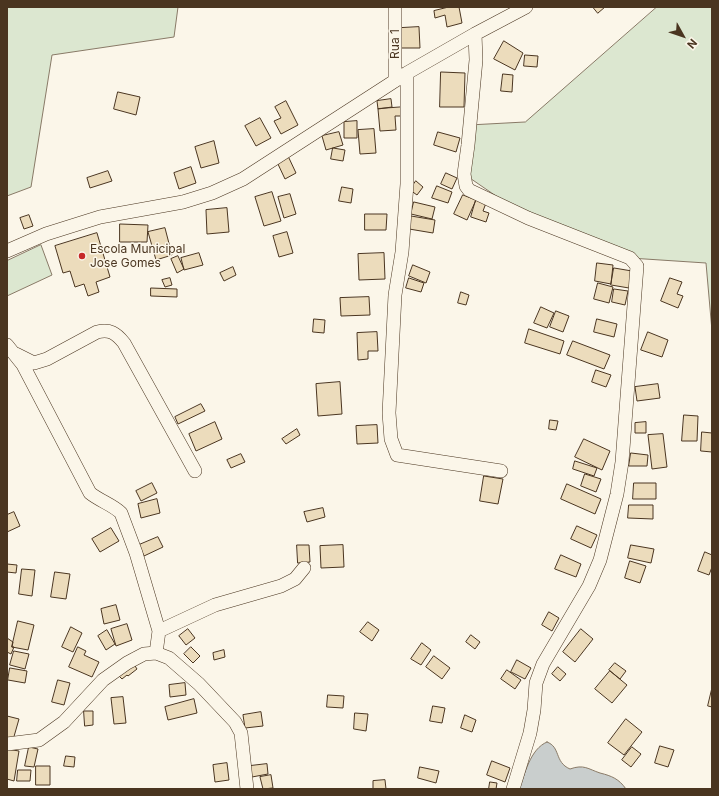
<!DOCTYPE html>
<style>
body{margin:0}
#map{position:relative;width:719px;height:796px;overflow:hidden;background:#fbf6e9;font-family:Inter,sans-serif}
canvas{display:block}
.frame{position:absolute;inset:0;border:8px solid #4a3520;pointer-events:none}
.north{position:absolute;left:663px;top:16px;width:40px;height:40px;-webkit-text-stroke:3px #fbf6e9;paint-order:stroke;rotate:130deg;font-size:11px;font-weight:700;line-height:16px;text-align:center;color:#4a3520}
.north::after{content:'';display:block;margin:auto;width:14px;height:18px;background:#4a3520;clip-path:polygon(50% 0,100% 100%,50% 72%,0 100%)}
</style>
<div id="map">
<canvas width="719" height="796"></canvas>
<div class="frame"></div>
<div class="north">N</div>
</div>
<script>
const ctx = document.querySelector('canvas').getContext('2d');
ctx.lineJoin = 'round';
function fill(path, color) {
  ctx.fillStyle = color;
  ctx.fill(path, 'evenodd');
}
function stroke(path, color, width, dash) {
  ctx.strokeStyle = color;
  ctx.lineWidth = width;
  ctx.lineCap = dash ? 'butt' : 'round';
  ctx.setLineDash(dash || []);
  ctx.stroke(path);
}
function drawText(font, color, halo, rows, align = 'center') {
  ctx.font = font + ' Inter,sans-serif';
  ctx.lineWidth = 3;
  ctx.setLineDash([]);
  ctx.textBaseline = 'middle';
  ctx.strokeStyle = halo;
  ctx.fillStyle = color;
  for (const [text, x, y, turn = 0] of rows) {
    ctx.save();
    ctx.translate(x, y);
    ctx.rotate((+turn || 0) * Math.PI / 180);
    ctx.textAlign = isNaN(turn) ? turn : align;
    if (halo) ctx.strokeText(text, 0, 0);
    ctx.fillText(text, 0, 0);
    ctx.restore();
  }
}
const green = new Path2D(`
 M7 7H178L174 37 52 55 31 187 7 196Z
 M657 7H712V331L706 263 630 258 528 218 464 174 469 125 525 122Z
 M41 245 52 275 7 296V261Z`);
fill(green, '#dce7d0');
stroke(green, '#887966', 1);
const water = new Path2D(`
 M547 742C561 747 554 762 570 769 584 764 588 769 600 773 612 776 619 779 626 789H519C525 774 530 749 547 742Z`);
fill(water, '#c9cecd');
stroke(water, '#887966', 1);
const building = new Path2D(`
 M449 7H459L462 23 447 27 445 15 435 18 434 11Z
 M593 7H605L598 13Z
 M419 27 420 48H401V28Z
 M504 41 523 53 515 70 494 59Z
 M525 55 538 56 537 67 524 66Z
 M441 72 465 73 464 107H440Z
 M503 74 513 75 512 92 501 91Z
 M118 92 140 97 136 115 114 109Z
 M391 99 392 107 378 109 377 101Z
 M286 101 298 125 281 134 274 121 281 118 275 107Z
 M405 107V116H395L396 130 380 131 378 109Z
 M260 118 271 138 256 146 245 126Z
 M357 121V138H344V122Z
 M374 129 376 153 360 154 358 130Z
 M339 132 343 145 326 150 322 136Z
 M438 132 460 138 456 152 434 145Z
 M214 141 219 163 201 168 195 147Z
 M333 148 345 150 343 161 331 159Z
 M288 156 296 173 285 179 277 162Z
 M191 167 196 183 179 189 174 173Z
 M108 171 112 181 90 188 87 178Z
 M446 173 457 178 452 189 441 184Z
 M416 181 423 187 417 195 410 190Z
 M437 186 452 192 448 203 432 198Z
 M342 187 353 189 351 203 339 201Z
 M272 192 281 221 264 226 255 197Z
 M290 194 296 214 284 218 278 197Z
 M463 195 476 200 467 220 454 214Z
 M476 200 486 203 483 211 489 213 486 222 471 217Z
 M414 202 435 207 432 219 411 214Z
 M227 208 229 232 207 234 206 210Z
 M365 214H387L386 230H365Z
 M29 215 33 226 24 229 20 218Z
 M411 216 435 220 433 233 409 229Z
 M120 224 148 225 147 242H120Z
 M165 228 172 255 156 260 148 232Z
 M287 232 293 253 279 257 273 236Z
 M97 233 110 277 96 282 99 292 88 296 84 284 75 287 70 271 63 273 55 246Z
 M199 253 203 265 184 270 181 258Z
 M384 253 385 279 359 280 358 254Z
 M178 256 184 269 177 273 171 259Z
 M597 263 613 265 611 284 595 281Z
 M413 265 430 272 426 283 409 276Z
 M233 267 236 275 224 281 220 273Z
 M614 268 632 271 629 288 611 285Z
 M170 278 172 285 165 287 162 280Z
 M409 278 424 283 421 292 406 288Z
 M670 278 682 282 677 294 683 296 678 308 661 301Z
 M598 283 613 287 609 303 594 299Z
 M151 288 177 289V297L151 296Z
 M614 289 628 291 625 305 612 302Z
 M461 292 469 295 466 305 458 303Z
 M369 297 370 315 341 316 340 298Z
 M541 307 554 313 547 328 534 323Z
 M556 311 569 316 563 332 550 327Z
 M314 319 325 320 324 333 313 332Z
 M597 319 617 324 614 337 594 332Z
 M529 329 564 341 560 354 525 343Z
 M377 332 378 351H368V359L358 360 357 333Z
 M648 332 668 340 662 357 641 350Z
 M573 341 610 355 604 369 567 355Z
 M596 370 611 375 606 387 592 382Z
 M340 382 342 414 318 416 316 384Z
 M658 384 660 398 637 401 635 387Z
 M201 404 205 411 178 424 175 417Z
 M684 415 698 416 697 441H682Z
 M550 420 558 421 556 430 549 429Z
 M215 422 222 439 196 451 189 434Z
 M646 422V433H635V423Z
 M377 425 378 443 357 444 356 426Z
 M297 429 300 435 286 444 282 439Z
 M702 432 712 433V452L701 451Z
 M663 434 667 467 652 469 648 435Z
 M584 439 610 451 602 470 575 457Z
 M631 453 648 455 647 466H629Z
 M241 454 245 462 231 468 227 460Z
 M575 461 597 468 594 476 573 469Z
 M585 474 601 479 596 492 581 486Z
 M484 476 503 479 498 504 480 501Z
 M152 483 157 493 141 501 136 491Z
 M634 483H656V499H633Z
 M567 484 601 499 595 514 561 499Z
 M157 499 160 513 141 518 138 504Z
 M629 505H653V519L628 518Z
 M323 508 325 517 307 522 304 512Z
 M14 512 20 526 7 532V515Z
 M577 526 597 535 591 548 571 539Z
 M111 528 119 541 100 552 92 539Z
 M158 537 163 547 144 556 139 545Z
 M297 545H309L310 562 298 563Z
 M343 545 344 567 321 568 320 546Z
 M631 545 654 549 651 563 628 558Z
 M705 552 712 555V567L709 575 698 571Z
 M561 555 581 564 576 577 555 569Z
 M630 561 646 566 640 583 625 578Z
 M7 564 17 565 16 573 7 572Z
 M22 569 35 570 32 596 19 594Z
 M55 572 70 574 66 599 51 597Z
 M116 605 120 620 104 624 101 609Z
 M549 612 559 618 552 631 542 625Z
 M18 621 34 625 28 650 12 647Z
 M368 622 379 630 372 641 360 632Z
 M127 624 132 640 116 646 111 629Z
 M71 627 82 633 73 652 62 647Z
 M188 629 195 638 186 645 179 636Z
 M581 629 593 639 575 662 563 652Z
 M107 630 115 644 106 650 98 636Z
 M471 635 480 642 475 649 466 642Z
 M7 638 13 642 12 647H14L11 654 7 652Z
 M422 643 431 650 421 665 411 659Z
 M78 647 86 651 84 655 99 662 92 677 69 667Z
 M191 647 200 656 193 663 184 654Z
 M224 650 225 657 214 660 213 653Z
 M14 651 29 654 25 669 10 665Z
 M434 656 450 668 442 679 426 667Z
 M517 660 531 668 525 679 511 672Z
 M133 663 137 669 128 676 127 675 122 679 118 675Z
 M615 663 626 671 620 679 609 670Z
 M558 667 566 674 560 681 552 674Z
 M10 668 27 671 25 683 8 680Z
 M507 670 521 680 515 689 501 679Z
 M610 671 627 685 612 703 595 689Z
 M58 680 70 683 64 705 52 702Z
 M185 683 186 695 170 697 169 685Z
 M712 688V707L708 706Z
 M328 695 344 696 343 708 327 707Z
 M123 697 126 723 114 724 111 698Z
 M194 699 197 713 168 720 165 707Z
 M433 706 445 708 442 723 430 721Z
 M84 711H93V725L85 726Z
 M261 712 263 726 245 728 243 715Z
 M355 713 368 714 366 731 354 729Z
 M465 715 476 720 472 732 461 728Z
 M7 716 19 719 13 740 7 738Z
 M626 719 642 732 624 755 608 743Z
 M660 746 674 750 668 767 655 763Z
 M29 747 38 749 34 767 25 766Z
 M632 747 641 754 631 767 622 760Z
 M7 749 19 751 14 781 7 779Z
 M66 756 75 757 74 767 64 766Z
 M492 761 510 768 505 782 487 775Z
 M227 763 229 780 215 782 213 765Z
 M267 764 268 774 252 777 250 766Z
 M36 766H50V785H36Z
 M420 767 439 771 436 783 418 778Z
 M18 770H31L30 781H17Z
 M271 775 273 788 263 789 260 777Z
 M385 780 386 789H373V781Z
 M490 782 497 783 496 789H489Z`);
fill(building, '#ecdcbc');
stroke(building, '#4a3520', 1);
const minor = new Path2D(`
 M475 34 476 60 468 145 464 174 466 186 469 190 528 218 630 258 637 266 622 462 617 494 600 560 589 586 543 664 536 683 534 710 530 733 513 789
 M407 73V184L402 252 395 295 389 413 391 439 397 455 501 471
 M395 81V7
 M7 251 46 234 100 217 183 202 212 193 243 179 407 73 475 34 526 7
 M7 345 23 365 90 493C100 501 113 505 121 513L136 553 159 631 156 653
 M16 354 34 363 47 359 97 332C110 329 116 333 124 343L195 471
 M159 631 215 605 281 586 295 579 304 568
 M7 744 39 740 64 722 103 680 127 663 144 654 156 653 169 658 199 684 235 722 241 733 247 789`);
stroke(minor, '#4a3520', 14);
stroke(minor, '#fbf6e9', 13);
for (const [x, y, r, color] of [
 [82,256,4,"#c62828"]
]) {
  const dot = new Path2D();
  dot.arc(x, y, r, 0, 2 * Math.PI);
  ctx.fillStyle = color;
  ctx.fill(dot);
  stroke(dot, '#fbf6e9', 1.5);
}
drawText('12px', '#4a3520', '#fbf6e9', [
 ["Rua 1",395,44,-90]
]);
drawText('12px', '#4a3520', '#fbf6e9', [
 ["Escola Municipal",90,249],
 ["Jose Gomes",90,263]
], 'left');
</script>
